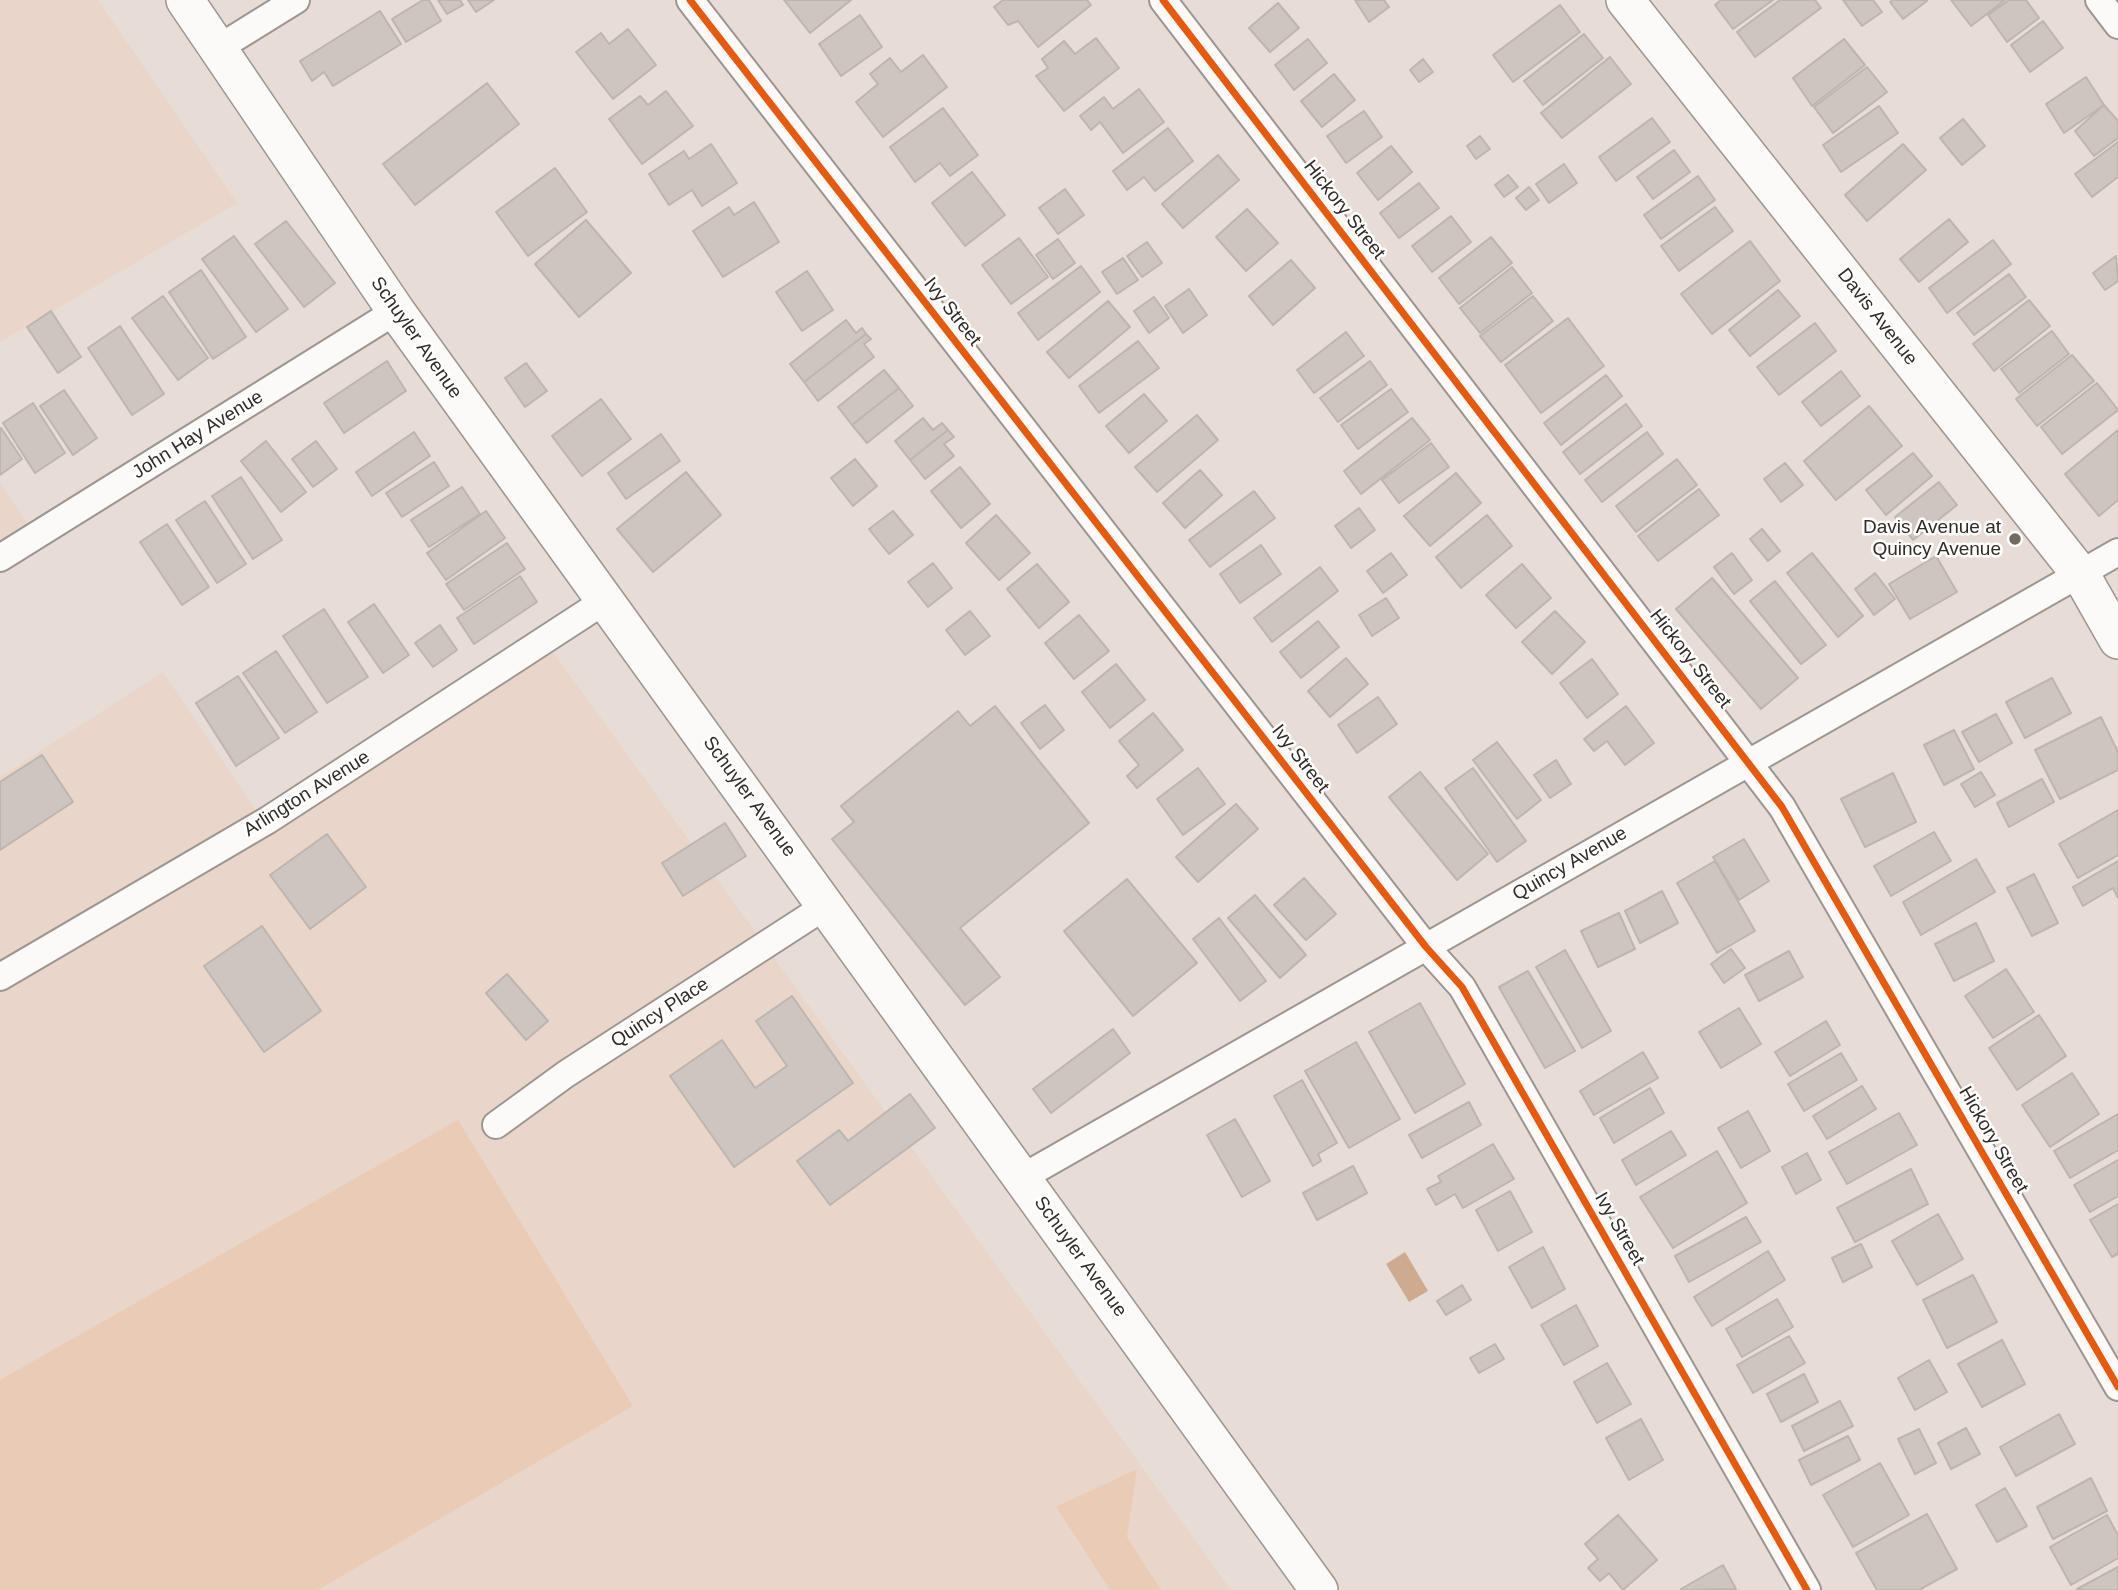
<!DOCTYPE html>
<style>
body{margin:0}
canvas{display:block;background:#e7dcd6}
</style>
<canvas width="2118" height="1590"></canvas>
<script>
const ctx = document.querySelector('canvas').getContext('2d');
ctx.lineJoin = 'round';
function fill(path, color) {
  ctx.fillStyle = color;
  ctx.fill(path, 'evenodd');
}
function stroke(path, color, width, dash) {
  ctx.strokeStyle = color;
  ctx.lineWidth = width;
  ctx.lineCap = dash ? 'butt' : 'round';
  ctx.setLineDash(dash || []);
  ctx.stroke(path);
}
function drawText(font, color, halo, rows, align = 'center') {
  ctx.font = font + ' Helvetica,sans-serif';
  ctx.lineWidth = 5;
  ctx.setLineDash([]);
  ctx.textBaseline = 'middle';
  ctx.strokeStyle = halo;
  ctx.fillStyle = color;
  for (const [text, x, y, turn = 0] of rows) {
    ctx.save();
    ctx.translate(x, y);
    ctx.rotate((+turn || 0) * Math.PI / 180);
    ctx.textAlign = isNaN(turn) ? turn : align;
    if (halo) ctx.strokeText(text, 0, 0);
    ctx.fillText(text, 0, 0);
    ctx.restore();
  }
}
fill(new Path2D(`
 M0 0H98L237 203 0 342Z
 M0 483 39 541 0 566Z
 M545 641 1231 1590H1161L1127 1537 1136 1469 1056 1508 1110 1590H318L633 1406 0 1380V777L163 672 261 818Z`), '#e9d5c9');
fill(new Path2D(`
 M458 1120 633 1406 318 1590H0V1380Z
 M1137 1469 1127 1537 1161 1590H1110L1056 1507Z`), '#eacbb6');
fill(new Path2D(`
 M1405 1252 1428 1291 1409 1302 1386 1264Z`), '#ceaa91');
const building = new Path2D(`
 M423 0H429L441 21 406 42 392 19Z
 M438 0H460L463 5 447 14Z
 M468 0H494L476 12Z
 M784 0H851L810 33Z
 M1003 0H1087L1091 5 1038 47 1018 21 1008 25 994 7Z
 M1355 0H1384L1389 7 1369 22Z
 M1721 0H1773L1733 29 1715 5Z
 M1780 0H1815L1821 8 1755 57 1737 32Z
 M1843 0H1873L1882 12 1862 26Z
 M1893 0H1927V1L1903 19 1890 2Z
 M1951 0H2005L1971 26Z
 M2009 0H2026L2039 18 2007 42 1988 15Z
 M1278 3 1299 28 1270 52 1249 28Z
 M1560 5 1580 32 1513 82 1493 55Z
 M380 11 401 44 333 86 324 72 312 81 300 61Z
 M860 15 882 47 841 76 819 44Z
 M2043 21 2063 48 2030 72 2011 45Z
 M628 29 656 65 613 99 576 52 601 33 609 44Z
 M1584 34 1603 58 1543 105 1524 81Z
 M1096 38 1119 68 1064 111 1036 76 1048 68 1042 59 1064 41 1075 54Z
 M1308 39 1327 63 1294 90 1275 65Z
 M1844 39 1865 65 1812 106 1793 78Z
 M923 55 947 87 883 137 856 102 878 84 870 74 890 58 901 72Z
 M1610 57 1631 84 1562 138 1541 113Z
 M1423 59 1433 72 1419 82 1410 70Z
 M1867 67 1887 92 1833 133 1814 107Z
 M1334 74 1355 100 1322 127 1301 101Z
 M2086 77 2104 105 2064 133 2046 104Z
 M487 83 519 124 415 205 383 164Z
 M1139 89 1164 122 1123 153 1100 122 1091 130 1080 116 1104 97 1113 109Z
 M666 91 693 126 642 164 609 119 640 96 648 105Z
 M2104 105 2118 121V138L2094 156 2075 131Z
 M1879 106 1898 133 1841 172 1823 145Z
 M943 108 978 155 950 176 940 163 915 182 890 147Z
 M1364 111 1382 137 1346 163 1327 136Z
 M1652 118 1670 142 1616 181 1599 157Z
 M1963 119 1985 146 1962 165 1940 138Z
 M1168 128 1193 161 1155 191 1144 177 1127 190 1113 171Z
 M1480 136 1490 149 1476 159 1467 146Z
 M2118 142V177L2092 197 2075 174Z
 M711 144 737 183 702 206 692 190 669 205 649 174 684 151 689 159Z
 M1903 144 1926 170 1867 221 1845 195Z
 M1391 146 1412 172 1378 200 1357 173Z
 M1674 150 1690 172 1653 199 1637 177Z
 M1218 155 1239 180 1183 228 1162 204Z
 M1564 164 1577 183 1549 203 1536 184Z
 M555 168 587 212 528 256 496 212Z
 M972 172 1005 215 965 246 932 203Z
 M1508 175 1518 187 1504 197 1495 185Z
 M1698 176 1715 200 1661 239 1644 215Z
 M1419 183 1439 208 1399 238 1380 213Z
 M1529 187 1539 200 1526 210 1516 198Z
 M1065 189 1084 215 1058 234 1039 208Z
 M754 202 779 242 723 277 693 231 729 207 734 215Z
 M1715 207 1733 231 1679 271 1661 246Z
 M1247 209 1278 243 1246 271 1216 237Z
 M1451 216 1471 242 1432 272 1412 246Z
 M1949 219 1968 242 1919 282 1900 259Z
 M586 220 631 273 579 317 535 264Z
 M286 221 335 283 304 307 255 244Z
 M234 236 288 309 256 332 202 259Z
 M1491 237 1512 263 1459 304 1439 278Z
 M1019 238 1048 277 1011 304 982 265Z
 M1058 239 1075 263 1053 279 1036 255Z
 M1993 240 2011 264 1947 313 1929 288Z
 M1750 241 1780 281 1712 334 1681 294Z
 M1147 242 1162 263 1142 277 1127 256Z
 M2116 256 2118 281 2105 290 2093 273Z
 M1123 258 1138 280 1117 294 1102 272Z
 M1291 260 1315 288 1273 325 1249 296Z
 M1081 266 1100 292 1038 340 1018 313Z
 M1512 267 1532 293 1480 333 1460 308Z
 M201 270 246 337 213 359 169 292Z
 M807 271 833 310 802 331 776 292Z
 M2009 274 2026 297 1974 335 1957 313Z
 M1189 289 1207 315 1183 333 1165 306Z
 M1778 290 1800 316 1750 356 1729 330Z
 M163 296 208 358 178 380 132 318Z
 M1533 296 1553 321 1501 362 1480 336Z
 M1154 297 1169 318 1149 333 1134 311Z
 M2029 300 2050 326 1994 371 1973 344Z
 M1108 301 1130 327 1069 378 1047 352Z
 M51 311 81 357 58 373 27 327Z
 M1568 318 1604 366 1541 413 1505 365Z
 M846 320 856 333 862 328 866 334 804 382 790 364Z
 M1815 323 1836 351 1779 395 1757 367Z
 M120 326 164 394 132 415 88 348Z
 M2052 331 2069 354 2019 393 2001 369Z
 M1346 332 1364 356 1314 393 1297 370Z
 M866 334 871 339 864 344 874 357 818 401 804 382Z
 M1138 341 1159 368 1099 413 1079 386Z
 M2072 355 2094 381 2037 426 2016 399Z
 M387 361 406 391 344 433 324 403Z
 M1370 361 1387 385 1338 422 1320 398Z
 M526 363 547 391 525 407 505 378Z
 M884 370 899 388 852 425 838 407Z
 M1841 371 1860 396 1821 426 1802 402Z
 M1606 375 1622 396 1561 445 1544 423Z
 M2097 383 2118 410 2062 454 2041 427Z
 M899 388 913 406 867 443 852 425Z
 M1391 389 1408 412 1358 449 1341 425Z
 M64 390 97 438 73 455 40 406Z
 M1144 394 1167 421 1129 453 1106 426Z
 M601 399 631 439 582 476 552 436Z
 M33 403 65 453 35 473 3 423Z
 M1626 404 1642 426 1580 474 1563 452Z
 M1869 406 1902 446 1836 500 1804 461Z
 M1197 415 1218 440 1157 492 1135 467Z
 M923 418 933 430 942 423 948 430 910 460 895 441Z
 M1412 418 1430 440 1361 494 1344 471Z
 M1 428 22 459 0 475V429Z
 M948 430 954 437 944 444 954 456 925 479 910 460Z
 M2118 430V500L2099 516 2065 474Z
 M414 432 430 456 372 496 356 472Z
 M1647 432 1663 454 1602 502 1585 480Z
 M661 434 680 461 626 499 608 473Z
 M266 441 306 492 281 512 241 461Z
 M316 441 337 469 313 487 292 459Z
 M1431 443 1449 467 1399 503 1382 480Z
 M1913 453 1932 476 1886 515 1866 490Z
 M855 459 877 486 853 506 831 478Z
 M1677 459 1697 485 1636 532 1616 506Z
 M434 462 449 486 402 517 386 493Z
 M1785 463 1803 485 1781 502 1764 479Z
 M960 467 990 504 961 528 931 491Z
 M1200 470 1222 495 1185 528 1163 503Z
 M686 472 721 515 653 572 617 529Z
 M1456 473 1481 503 1430 546 1404 516Z
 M241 477 282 540 253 559 212 496Z
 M1939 482 1957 505 1913 540 1895 517Z
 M462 487 480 514 429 547 411 520Z
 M1699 489 1719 515 1658 561 1638 536Z
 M1254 491 1275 518 1210 567 1189 540Z
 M205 501 246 564 217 583 176 520Z
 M1359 508 1375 530 1351 548 1335 526Z
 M486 511 505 538 446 580 427 553Z
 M893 511 913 535 889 554 869 529Z
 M996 515 1030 553 999 580 966 543Z
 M1487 515 1512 546 1461 588 1436 557Z
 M167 524 209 587 182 605 140 542Z
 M1762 529 1780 551 1768 561 1750 539Z
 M507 543 525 569 464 610 446 584Z
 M1261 545 1281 574 1240 603 1220 574Z
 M1391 553 1407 575 1383 593 1367 571Z
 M1732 553 1752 580 1734 594 1714 567Z
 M1812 553 1863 616 1838 637 1787 573Z
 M1936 556 1957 592 1910 619 1889 584Z
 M933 563 952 588 928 607 908 582Z
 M1037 564 1069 602 1039 628 1007 589Z
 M1522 564 1551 598 1516 628 1486 595Z
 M1320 567 1338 591 1272 642 1254 618Z
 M1875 573 1895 599 1874 615 1855 589Z
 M520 576 537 602 474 644 457 618Z
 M1712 578 1798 678 1761 709 1676 609Z
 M1775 581 1826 645 1801 664 1750 601Z
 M1386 598 1399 618 1372 636 1359 615Z
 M374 604 409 655 383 673 348 622Z
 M324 609 368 677 327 703 283 636Z
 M970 611 990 636 965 655 946 630Z
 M1555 611 1585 642 1552 674 1522 642Z
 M1079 615 1109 651 1074 679 1045 643Z
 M1318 621 1339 647 1301 678 1280 652Z
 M440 625 457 650 433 667 415 643Z
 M276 651 317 712 285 733 243 673Z
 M1346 658 1368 684 1330 717 1308 691Z
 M1592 659 1618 694 1587 718 1560 683Z
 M1116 664 1145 700 1110 728 1082 692Z
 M238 676 279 738 236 766 196 703Z
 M2052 678 2071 713 2025 738 2006 702Z
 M1378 697 1397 724 1357 753 1338 725Z
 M1045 705 1064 730 1040 749 1021 723Z
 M995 706 1089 823 960 928 1000 977 965 1005 832 839 854 822 841 806 958 711 970 726Z
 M1626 706 1654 743 1625 765 1607 741 1594 751 1584 739Z
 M1153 713 1183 750 1137 788 1127 776 1139 765 1119 741Z
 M1996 714 2012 743 1979 762 1962 732Z
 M2101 717 2118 752V770L2060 799 2035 750Z
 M1954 730 1974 769 1944 785 1924 745Z
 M1497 742 1541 800 1517 819 1473 760Z
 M42 755 73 802 0 850V782Z
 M1556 760 1571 784 1550 798 1534 775Z
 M1198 768 1225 804 1183 835 1157 799Z
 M1473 768 1526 841 1497 862 1445 788Z
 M1420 772 1488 854 1457 880 1389 797Z
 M1981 772 1995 795 1975 807 1961 784Z
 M1893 773 1916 822 1865 847 1841 799Z
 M2042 779 2054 802 2009 827 1997 803Z
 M1236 804 1258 829 1198 882 1176 857Z
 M2118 810V855L2078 878 2059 844Z
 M725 823 746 856 683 896 662 863Z
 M1934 832 1951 861 1891 896 1874 866Z
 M327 834 366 887 310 929 270 875Z
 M1744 839 1769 881 1739 900 1713 857Z
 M1976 859 1995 892 1921 935 1903 902Z
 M1715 861 1755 931 1717 953 1677 883Z
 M2118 861V898L2113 888 2083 906 2073 887Z
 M2034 874 2058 923 2032 936 2007 888Z
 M1304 878 1336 914 1306 940 1274 905Z
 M1127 879 1197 963 1133 1016 1064 931Z
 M1662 891 1678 923 1640 943 1625 911Z
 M1255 895 1306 955 1280 978 1228 918Z
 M1619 913 1635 949 1598 967 1581 931Z
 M1219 918 1266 981 1240 1001 1193 939Z
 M1976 923 1994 961 1954 981 1935 944Z
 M262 926 321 1011 264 1052 204 966Z
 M1731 949 1745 968 1724 983 1711 964Z
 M1565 950 1611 1031 1582 1048 1536 967Z
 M1789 951 1803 977 1759 1001 1745 975Z
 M2006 969 2034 1012 1993 1038 1965 996Z
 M1528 971 1575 1051 1545 1068 1499 987Z
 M507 974 548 1021 526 1040 486 993Z
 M792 996 853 1083 734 1167 670 1076 722 1040 755 1088 787 1066 756 1021Z
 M1420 1003 1465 1084 1415 1113 1369 1032Z
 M1739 1008 1761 1044 1721 1068 1699 1032Z
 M2039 1015 2066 1056 2017 1090 1989 1048Z
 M1826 1021 1840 1045 1790 1076 1775 1052Z
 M1113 1029 1130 1053 1051 1113 1033 1089Z
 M1356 1042 1400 1119 1349 1148 1305 1071Z
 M1643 1052 1658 1078 1594 1115 1580 1091Z
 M1841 1053 1857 1080 1804 1111 1788 1084Z
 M2072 1073 2099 1114 2050 1147 2022 1105Z
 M1302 1080 1337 1143 1318 1154 1321 1161 1313 1166 1274 1096Z
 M1862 1086 1876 1109 1827 1139 1813 1116Z
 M1650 1088 1664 1113 1614 1143 1600 1118Z
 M910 1094 935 1128 830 1205 797 1161 839 1130 848 1141Z
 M1469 1102 1481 1125 1422 1158 1409 1135Z
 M1748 1111 1770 1151 1741 1168 1718 1128Z
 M1899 1113 1917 1145 1847 1184 1829 1152Z
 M2118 1114V1150L2070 1178 2054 1151Z
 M1235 1119 1270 1181 1242 1197 1207 1135Z
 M1671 1131 1686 1155 1636 1185 1622 1160Z
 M1493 1144 1514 1179 1463 1208 1455 1194 1436 1205 1427 1189 1441 1182 1438 1176Z
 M1717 1151 1747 1203 1673 1248 1640 1197Z
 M1807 1153 1821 1180 1796 1194 1782 1167Z
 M2118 1160V1196L2090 1212 2074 1185Z
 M1353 1166 1367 1193 1317 1220 1303 1193Z
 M1911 1169 1928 1204 1855 1242 1837 1208Z
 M1510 1191 1532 1232 1498 1251 1476 1210Z
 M2118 1204V1254L2112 1257 2090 1220Z
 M1938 1214 1963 1259 1917 1285 1892 1241Z
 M1746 1217 1761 1242 1689 1282 1675 1256Z
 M1861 1244 1872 1267 1843 1282 1832 1258Z
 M1543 1247 1565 1289 1532 1308 1509 1267Z
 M1768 1251 1785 1280 1712 1326 1694 1297Z
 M1973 1275 1997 1322 1947 1348 1923 1300Z
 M1462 1285 1471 1300 1446 1315 1437 1301Z
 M1777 1299 1793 1327 1742 1357 1726 1329Z
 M1576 1305 1598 1346 1564 1365 1541 1325Z
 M1789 1336 1805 1363 1753 1393 1737 1365Z
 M2002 1340 2025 1384 1982 1407 1958 1364Z
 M1495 1344 1504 1359 1479 1373 1470 1358Z
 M1929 1360 1947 1392 1915 1410 1898 1378Z
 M1607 1363 1631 1404 1597 1423 1574 1382Z
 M1804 1374 1818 1402 1781 1422 1767 1394Z
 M1840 1401 1853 1426 1804 1451 1792 1426Z
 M2059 1414 2075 1444 2016 1476 2000 1447Z
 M1641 1419 1663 1460 1629 1480 1606 1438Z
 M1966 1428 1980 1454 1951 1469 1938 1443Z
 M1919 1429 1936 1463 1915 1474 1898 1439Z
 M1848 1436 1860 1460 1811 1485 1799 1460Z
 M1880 1463 1909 1515 1853 1547 1823 1495Z
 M2091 1478 2107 1511 2053 1539 2037 1507Z
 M2005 1488 2027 1526 1997 1542 1976 1505Z
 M1927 1514 1957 1569 1919 1590H1877L1856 1553Z
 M1618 1515 1657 1560 1623 1590 1609 1573 1600 1581 1588 1568 1598 1559 1585 1544Z
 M2107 1515 2118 1535V1558L2071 1585 2050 1547Z
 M1723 1565 1736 1589 1682 1590 1681 1589Z
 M2118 1567V1590H2077V1589Z`);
fill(building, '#cec5c1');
stroke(building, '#bdb5b0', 2);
const street = new Path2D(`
 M690 0 1426 947 1462 987 1807 1590
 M1163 0 1782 807 2118 1387
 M2099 0 2118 25
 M217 49 296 0
 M0 558 396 311
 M0 977 268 820 606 600
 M496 1125 566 1074 827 905
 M1023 1177 2118 552`);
const secondary = new Path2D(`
 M185 0 396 311 1319 1590
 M1625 0 2081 575 2118 640`);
stroke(street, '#9d9590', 30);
stroke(secondary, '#9d9590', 40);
stroke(street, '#fbfaf9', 26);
stroke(secondary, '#fbfaf9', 37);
stroke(new Path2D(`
 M690 0 1426 947 1462 987 1807 1590
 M1163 0 1782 807 2118 1387`), '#e8590c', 7);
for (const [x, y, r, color] of [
 [2015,539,7,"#716964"]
]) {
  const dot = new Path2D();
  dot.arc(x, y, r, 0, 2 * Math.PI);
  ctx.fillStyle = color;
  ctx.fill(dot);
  stroke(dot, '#fff', 2.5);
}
drawText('19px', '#322b26', '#fff', [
 ["Hickory Street",1344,210,52],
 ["Ivy Street",952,312,52],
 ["Davis Avenue",1877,317,52],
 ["Schuyler Avenue",416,338,55],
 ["John Hay Avenue",198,435,-32],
 ["Hickory Street",1690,659,52],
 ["Ivy Street",1300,759,52],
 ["Arlington Avenue",307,794,-32],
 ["Schuyler Avenue",749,797,54],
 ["Quincy Avenue",1570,864,-30],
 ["Quincy Place",660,1013,-33],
 ["Hickory Street",1993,1140,60],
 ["Ivy Street",1619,1229,60],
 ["Schuyler Avenue",1080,1257,54]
]);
drawText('19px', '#322b26', '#fff', [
 ["Davis Avenue at",2001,528],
 ["Quincy Avenue",2001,550]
], 'right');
</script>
